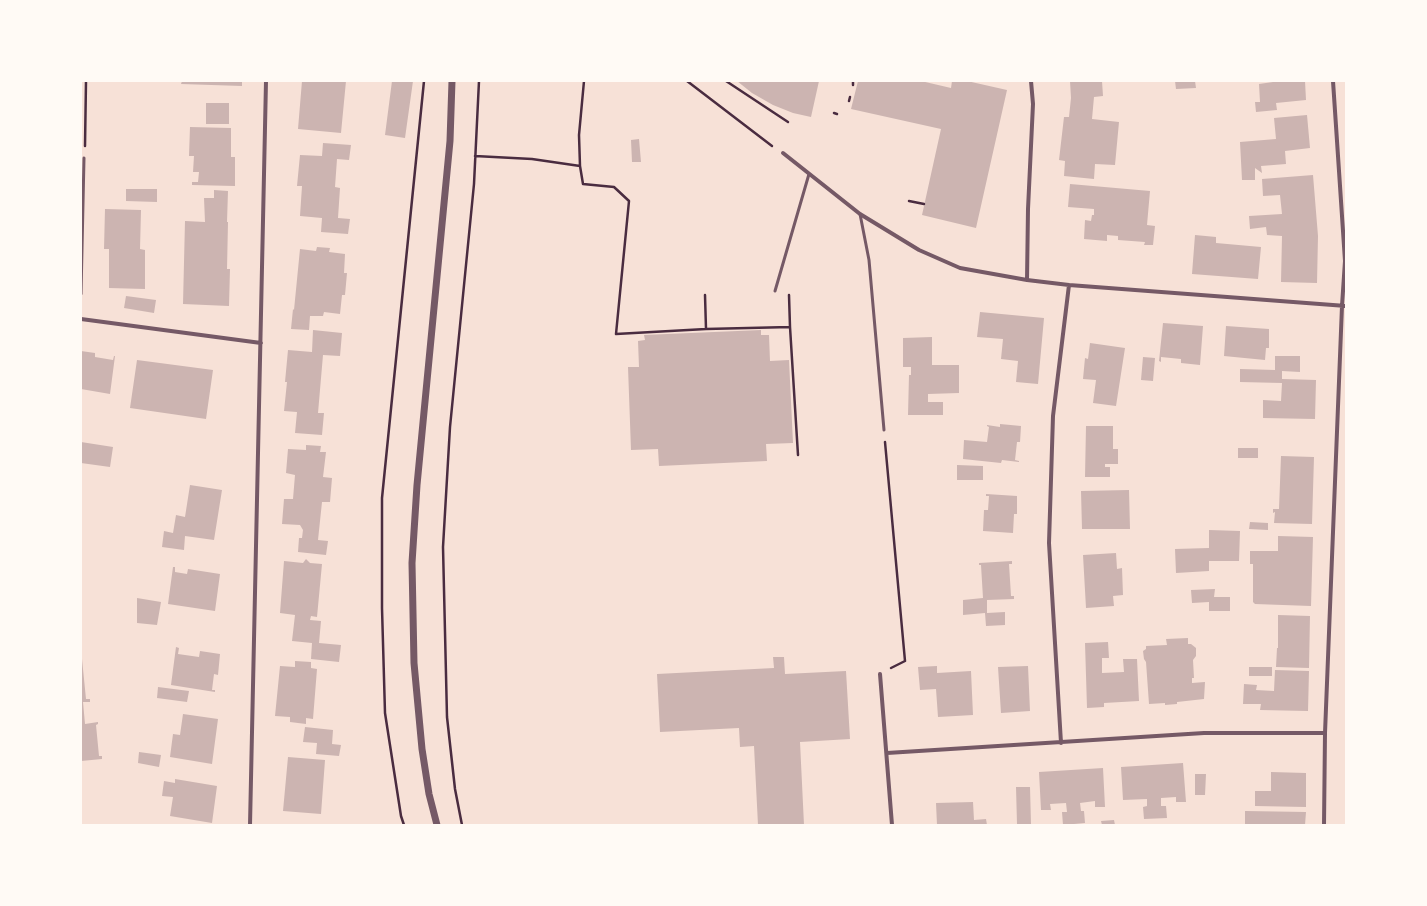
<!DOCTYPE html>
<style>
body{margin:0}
#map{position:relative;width:1427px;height:906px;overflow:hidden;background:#f7e1d7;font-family:"DejaVu Sans",sans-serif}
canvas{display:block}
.frame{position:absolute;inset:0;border:82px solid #fffaf5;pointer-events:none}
</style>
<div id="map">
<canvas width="1427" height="906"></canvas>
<div class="frame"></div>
</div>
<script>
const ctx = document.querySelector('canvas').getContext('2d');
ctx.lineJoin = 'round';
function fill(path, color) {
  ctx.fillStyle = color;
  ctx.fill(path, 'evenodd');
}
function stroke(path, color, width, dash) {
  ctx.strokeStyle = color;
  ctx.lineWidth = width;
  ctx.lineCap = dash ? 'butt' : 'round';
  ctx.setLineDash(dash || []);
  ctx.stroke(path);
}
fill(new Path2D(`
 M182 81H242V86L181 84Z
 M302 81H346L341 133 298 129Z
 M392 81H413L405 138 385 135Z
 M737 81H819L811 117 793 113 773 105 752 93Z
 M858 81H921L951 88 952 81H967L1007 90 976 228 922 215 941 129 851 109Z
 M1070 81H1102L1103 96 1094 97 1092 119 1119 122 1115 165 1095 164 1094 179 1064 176 1065 161 1059 160 1064 117H1069L1071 98Z
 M1175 81H1195L1196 88 1176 89Z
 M1273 81H1305L1306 100 1276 103 1277 110 1256 112 1255 102H1260L1259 84 1273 82Z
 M206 103H229V124H206Z
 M1307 115 1310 148 1285 151 1286 164 1261 166 1262 173 1255 168V180H1242L1240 142 1276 139 1274 118Z
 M190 127 231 128V157H235V186L192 185V182H198L199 172H193L194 156H189Z
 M639 139 641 162H632L631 140Z
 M323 143 351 145 349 160 337 159 335 187 340 188 338 218 350 219 348 234 321 232 322 218 300 216 302 186H297L300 155 322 156Z
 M1313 175 1318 236 1317 283 1281 282 1282 236 1267 235 1266 227 1250 229 1249 216 1282 214 1280 195 1263 196 1262 179Z
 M1070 184 1150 191 1147 225 1155 226 1153 245H1144L1145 242 1118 240V236L1107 235V241L1084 239 1085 220 1091 221 1092 215H1094V209L1068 207Z
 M126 189H157V202L126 201Z
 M214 190 228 191 227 222H228L227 269H230L229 306 183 304 185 221 205 222 204 198H214Z
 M105 209 141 210 140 249 145 250V289L109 288V249H104Z
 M1195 235 1216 237V243L1261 247 1258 279 1192 274Z
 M317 247 330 248 329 252 345 254 344 273H347L345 295H342L340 314 324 312 323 316H310L309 330 291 329 293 309 294 310 300 249 316 251Z
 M126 296 156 300 154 313 124 308Z
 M980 312 1044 318 1038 384 1016 382 1018 361 1001 359 1003 339 977 337Z
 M1163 323 1203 326 1200 365 1181 363V359L1161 357V362L1159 361Z
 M1226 326 1269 329V348H1266L1265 360 1224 356Z
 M313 330 342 333 340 356 323 355 318 413H324L322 435 295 433 297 412 284 411 287 382H285L288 350 312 352Z
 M761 330V335H769L770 361 789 360 793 443 766 444 767 461 659 466 658 449 631 450 628 367H639L638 341 645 340 644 335Z
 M932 337V365H959V393L928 394V402H943V415H908L909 375H911V367H903V338Z
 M1090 343 1125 348 1116 406 1093 403 1096 380 1083 379 1085 358 1088 359Z
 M81 351 95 353V357L113 360 114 356H115L110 394 81 389Z
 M1275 356H1300V372L1282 371V379L1316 380 1315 419 1263 418V400L1281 401 1282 383 1240 382V369L1275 370Z
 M1143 357 1155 358 1153 381 1141 380Z
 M137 360 213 370 206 419 130 408Z
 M1000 424 1021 426 1020 442H1017L1015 460 1019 461V462L1002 460 1001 463 963 459 964 440 987 442 989 427 987 426V425L1000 427Z
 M1086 426H1113V449H1118V464H1105V467H1110V477H1085Z
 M81 442 113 447 110 467 81 463Z
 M306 445 321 446 320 452H326L323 477 332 478 330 502H322L318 540 328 541 326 555 298 552 299 538H302L303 530 300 525 282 524 284 499H293L295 475 286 473 288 449 306 450Z
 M1238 448H1258V458H1238Z
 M1281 456 1314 457 1312 524 1274 523 1275 512 1273 513V509H1279Z
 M957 465 983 466V480H957Z
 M190 485 222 490 214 540 185 536 184 550 162 547 164 531 173 533 176 515 185 517Z
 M1129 490 1130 529H1082L1081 491Z
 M986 494 1017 496V514H1014L1013 533 983 531 984 510H988L989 496H986Z
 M1250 522 1268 523V530L1249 529Z
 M1209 530 1240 531 1239 561H1209V571L1176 573 1175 549 1209 548Z
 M1278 536 1313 537 1311 606 1255 604 1253 602V564H1250V551H1278Z
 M1116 553 1117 569 1122 568 1123 595 1113 596 1114 606 1086 608 1083 555Z
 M306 559 310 563 322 564 317 617 311 616 310 620 321 621 319 643 341 645 339 662 311 659 312 643 292 641 295 615 280 613 284 561 303 563Z
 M1012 561V564H1009L1011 596H1014V599L987 600V613L1005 612V625L986 626 985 613 963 615V600L983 598 981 565H979V563Z
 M173 567H175V572L187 574 188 569 220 574 215 611 168 604Z
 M1215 589 1214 597H1230V611H1209V602L1192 603 1191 590Z
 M137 598 161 602 157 625 137 623Z
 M1278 615 1310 616 1309 668 1276 667 1277 648H1278Z
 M1188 638V644H1191L1196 648V656L1193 660 1194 678H1192V683L1205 682 1204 699 1177 702V704L1165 705V703L1149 704 1146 662 1144 659 1143 651 1146 649V646L1167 645 1166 639Z
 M1108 642 1109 658H1102V673L1124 672 1123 659H1137L1139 701 1104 703V707L1087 708 1085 643Z
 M176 647 179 648 178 654 199 657 200 651 220 654 218 675 214 674 212 690H215V692L171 685Z
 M773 657H784L785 674 846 671 850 739 800 742 804 825H758L754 746 740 747 739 728 660 732 657 674 774 668Z
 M81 659H82L86 699H90V702H83L85 724 98 722V724L96 725 99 756H102V759L81 761Z
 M295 661 311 662V668L317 669 313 719 306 718V724L290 722V717L275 716 280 666 295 667Z
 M937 666V673L971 671 973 715 938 717 936 689 920 690 918 667Z
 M1028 666 1030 711 1001 713 998 667Z
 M1249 667H1272V676H1249Z
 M1275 670 1309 671 1308 711 1260 710 1261 704H1243L1244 684 1257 685 1256 690 1274 691Z
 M158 687 189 691 187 702 157 698Z
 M183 714 218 719 212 764 170 757 173 734 180 735Z
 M305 727 333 730 332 744 341 745 339 756 316 754 317 743 303 742Z
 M139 752 161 755 159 767 138 763Z
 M288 757 325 760 321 814 283 811Z
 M1183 763 1186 802H1176V797L1161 798V806H1166L1167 818 1144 819 1143 807 1147 806V799L1123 800 1121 767Z
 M1103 768 1105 807H1095V801L1080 803 1081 811H1084L1085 823 1063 825 1062 812H1067L1066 803 1050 804 1051 810H1041L1039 772Z
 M1271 772 1306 773V807L1255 806V791H1271Z
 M1195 774H1206L1205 795H1195Z
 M175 779 217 786 212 823 170 816 173 797 162 796 164 781 175 783Z
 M1016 787H1030L1031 824H1017Z
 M973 802 974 820 986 819 987 825H937L936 803Z
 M1245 811 1306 812 1305 825H1245Z
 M1114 820 1115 825H1102L1101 821Z`), '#ccb4b1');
stroke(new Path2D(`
 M687 81 772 146
 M726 81 788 122
 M853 85V82
 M849 101 850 97
 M834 113 837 114
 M85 146 86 81
 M475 156 532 159 580 166 583 184 614 187 629 201 616 334 706 329 790 327 798 455
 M580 166 579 135 584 81
 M909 201 924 204
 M705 295 706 329
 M789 295 790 327
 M885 442 905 661 891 668
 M404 825 401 816 385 713 382 608V498L424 81
 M462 825 455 789 447 717 443 547 450 427 474 184 479 81`), '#4a2c40', 2.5);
stroke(new Path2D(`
 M860 214 869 260 884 430
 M775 291 809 174
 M81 294 84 158`), '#755966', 3);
stroke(new Path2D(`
 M783 153 860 214 919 250 960 268 1027 280 1069 285 1346 306
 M1027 280 1028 209 1033 104 1031 81
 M81 319 261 343
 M880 674 892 825
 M1061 743 1049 543 1053 416 1069 285
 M887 753 1204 733H1325
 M250 825 266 81
 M1324 825 1325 733 1342 306 1345 261 1333 81`), '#755966', 4);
stroke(new Path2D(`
 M437 825 429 794 422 749 414 663 412 563 417 485 450 141 452 81`), '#755966', 7);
</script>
